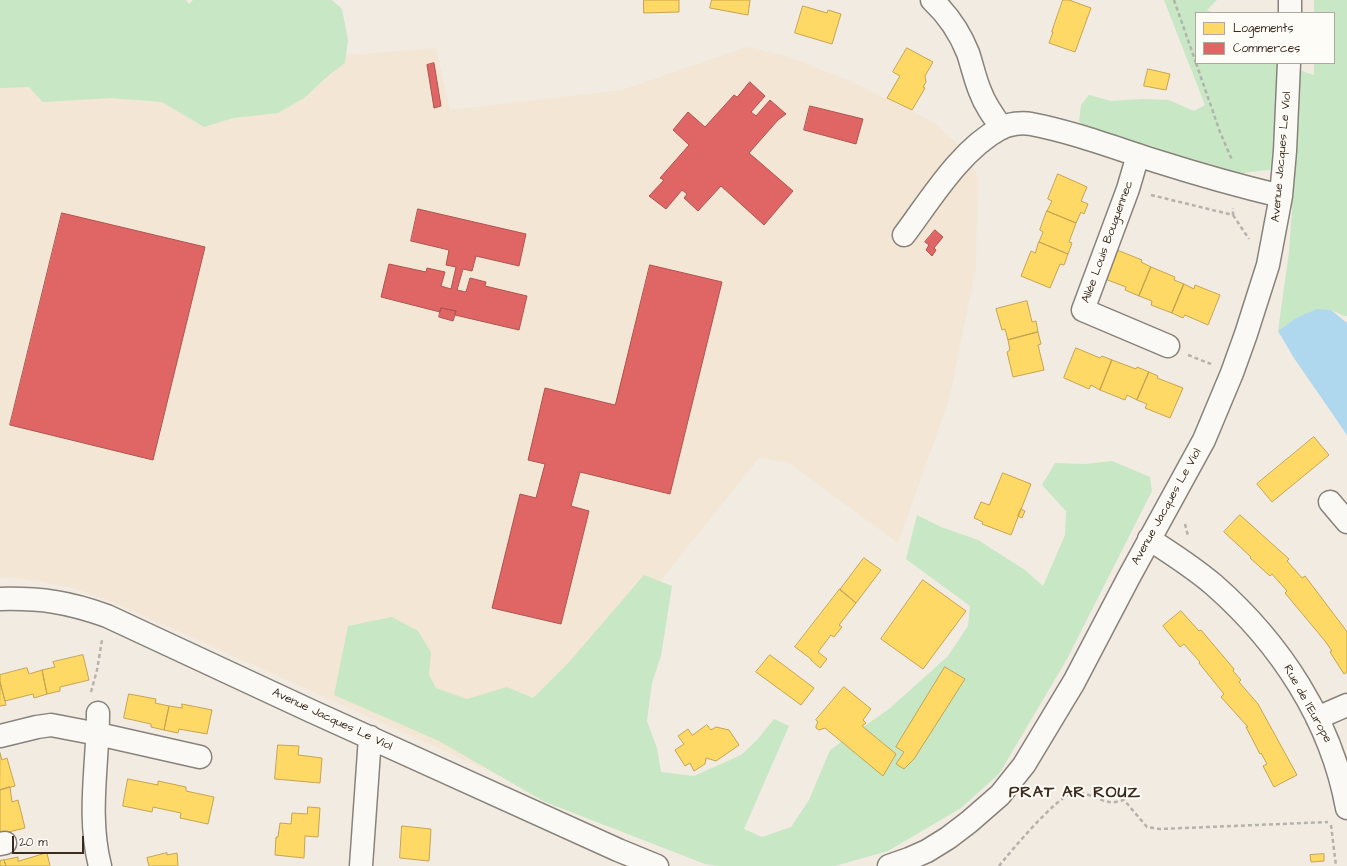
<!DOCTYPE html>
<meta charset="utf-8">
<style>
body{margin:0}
#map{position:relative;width:1347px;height:866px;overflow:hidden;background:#f2ebe2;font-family:"Architects Daughter",sans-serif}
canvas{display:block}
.legend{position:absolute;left:1195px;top:12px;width:140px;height:52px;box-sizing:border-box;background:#fdfcf7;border:1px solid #afa8a0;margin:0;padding:5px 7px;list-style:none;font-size:12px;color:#3b2a1e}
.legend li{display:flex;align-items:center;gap:8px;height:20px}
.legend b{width:20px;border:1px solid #afa8a0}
.scale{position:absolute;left:12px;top:836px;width:72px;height:18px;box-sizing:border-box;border:2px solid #3b2a1e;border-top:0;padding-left:5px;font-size:12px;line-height:14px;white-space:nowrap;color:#3b2a1e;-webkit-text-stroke:3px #fdfcf7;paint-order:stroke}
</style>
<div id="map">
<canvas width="1347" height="866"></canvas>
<ul class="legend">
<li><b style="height:11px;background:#ffd966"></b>Logements</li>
<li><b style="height:11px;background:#e06666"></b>Commerces</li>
</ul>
<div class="scale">20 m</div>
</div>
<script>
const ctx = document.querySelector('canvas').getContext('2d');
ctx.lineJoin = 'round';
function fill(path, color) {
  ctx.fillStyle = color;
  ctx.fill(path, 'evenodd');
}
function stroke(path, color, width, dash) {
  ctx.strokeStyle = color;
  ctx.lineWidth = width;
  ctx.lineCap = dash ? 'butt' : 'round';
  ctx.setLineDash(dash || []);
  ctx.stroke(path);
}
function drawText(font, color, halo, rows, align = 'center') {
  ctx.font = font + ' "Architects Daughter",sans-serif';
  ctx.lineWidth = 4;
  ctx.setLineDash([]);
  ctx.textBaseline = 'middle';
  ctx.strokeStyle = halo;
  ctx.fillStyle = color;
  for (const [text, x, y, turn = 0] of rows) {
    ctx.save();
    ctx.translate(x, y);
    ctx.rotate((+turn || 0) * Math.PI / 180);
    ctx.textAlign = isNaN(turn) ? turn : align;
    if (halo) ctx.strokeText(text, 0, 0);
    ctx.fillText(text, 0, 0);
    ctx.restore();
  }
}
fill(new Path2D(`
 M747 47 789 57 850 81 932 121 961 147 978 177 976 268 949 400 898 543 789 463 759 458 594 664 527 788 118 604 74 588 26 579 0 577V61L287 60 436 48 450 110 621 90Z`), '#f3e6d4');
fill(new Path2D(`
 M0 0H186L189 4 193 0H332L342 9 348 40 345 63 329 75 304 98 278 113 233 118 204 127 162 102 112 98 43 102 29 87 0 88Z
 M1164 0H1217L1207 10 1212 13H1196V63H1278L1314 75V63H1334V13H1314V0H1347V316H1344L1331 310 1296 318 1278 331 1289 252 1292 210 1290 167 1228 175 1152 146 1087 131 1079 121 1081 105 1089 95 1111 101 1142 99 1169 100 1194 111 1205 105Z
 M1112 461 1150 477 1152 491 1067 659 999 774 961 808 888 851 835 866H719L705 864 545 802 439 741 334 695 348 626 392 617 418 631 431 652 429 675 436 688 467 699 507 687 533 698 571 660 644 575 672 586 661 656 652 683 647 721 657 748 661 772 694 776 741 755 757 740 774 719 789 726 744 829 762 837 791 827 809 800 830 750 889 709 948 656 968 626 970 606 906 559 917 515 941 527 978 540 1025 570 1043 586 1065 535 1066 511 1042 485 1055 463 1085 464Z`), '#c8e7c4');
fill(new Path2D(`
 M1317 309 1331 310 1347 323V435L1294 358 1278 331 1296 318Z`), '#afd7ed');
const homes = new Path2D(`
 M644 0H679V12L644 13Z
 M712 0H750L748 15 710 8Z
 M1063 0H1069L1091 8 1075 52 1049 43 1053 32H1052Z
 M803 6 827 13 828 10 841 14 832 44 795 33Z
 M907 48 933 62 925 76 926 82 923 87 925 88 912 110 887 98 900 76 893 72Z
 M1148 69 1170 74 1166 90 1144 86Z
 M1058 174 1087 187 1081 201 1088 204 1084 214 1081 212 1076 223 1047 211 1052 201 1048 199Z
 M1047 211 1076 223 1069 242 1072 243 1068 254 1039 242 1043 232 1040 230Z
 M1039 242 1068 254 1064 265 1060 264 1050 288 1021 276 1031 251 1035 253Z
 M1117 250 1142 260 1141 262 1151 267 1139 296 1125 290 1126 287 1105 279Z
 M1151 267 1175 277 1174 280 1184 284 1172 313 1151 305 1152 301 1139 296Z
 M1184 284 1194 289 1195 285 1220 295 1208 325 1185 315 1183 318 1172 313Z
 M1027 301 1032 322 1036 321 1038 332 1008 340 1005 329 1002 330 996 309Z
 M1038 332 1041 344 1038 345 1044 370 1013 377 1007 352 1010 350 1008 340Z
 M1076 348 1100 358 1102 356 1112 360 1100 390 1091 385 1089 389 1064 378Z
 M1112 360 1136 369 1137 367 1149 372 1137 400 1127 395 1125 400 1100 390Z
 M1149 372 1158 376 1157 378 1183 388 1170 418 1145 408 1147 404 1137 400Z
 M1314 437 1329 455 1272 502 1257 484Z
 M1003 473 1031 484 1011 535 982 524 983 522 974 518 981 502 989 505Z
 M1021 509 1025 511 1022 518 1018 516Z
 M1240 515 1289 559 1287 561 1302 578 1305 576 1345 629 1347 632V672L1344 674 1330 652 1332 651 1325 641 1285 593 1287 591 1272 574 1270 576 1250 558 1251 557 1224 532Z
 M864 558 881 570 856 603 840 590Z
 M923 580 966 611 923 669 881 639Z
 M840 589 856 603 839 625 842 627 834 637 831 635 818 652 827 659 820 668 811 660V659L795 647Z
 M1181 611 1199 631 1201 630 1234 669 1233 671 1241 680 1239 682 1258 704 1297 775 1274 787 1263 766 1267 764 1261 753 1260 754 1246 727H1248L1221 697 1224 694 1199 663 1200 662 1184 644 1180 647 1163 626Z
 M83 655 89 680 60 687V691L47 694 42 670 55 667 53 662Z
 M770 655 814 688 801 705 756 672Z
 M945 667 965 679 914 759 904 769 896 764 904 752 896 747Z
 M27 668 29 674 42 670 47 694 34 698 33 694 5 701 0 682V675Z
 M0 682 6 705 0 706Z
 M844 687 871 709 863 720 866 723 862 726 896 754 883 776 825 728 819 730 816 728V726L818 722 816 720Z
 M129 694 156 699 155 703 169 706 164 730 151 727V724L124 718Z
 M182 704 212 710 207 734 179 729 178 733 164 730 169 706 182 708Z
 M707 725 711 730 716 727 729 730 739 745 716 761 706 758 705 764 694 771 690 763 685 766 675 750 684 744 678 736 688 729 692 735Z
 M278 745 299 746 298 755 322 758 320 783 275 779Z
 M0 753 2 760 7 758 15 786 0 790Z
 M128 779 158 785V781L186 787V791L214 797 208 824 180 818 181 813 153 807 152 812 123 806Z
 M10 787 12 802 18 800 25 828 0 834V790Z
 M308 807 320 808 318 837 305 836 304 858 275 855 276 837H278L280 823 291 824 292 813 307 814Z
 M402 826 431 829 429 861 400 858Z
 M47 853 50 866H6L4 860 18 857V861Z
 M167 853V855L177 853 178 866H149L147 858Z
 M1324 854V861L1311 862 1310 855Z
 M4 860 6 866H0V861Z`);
fill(homes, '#ffd966');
stroke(homes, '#c4a450', 1);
const shops = new Path2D(`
 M434 63 441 106 434 108 427 65Z
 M750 82 765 96 751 112 756 116 770 100 786 114 778 120 749 153 793 191 764 225 721 186 698 211 684 198 687 194 682 190 666 209 649 196 664 180 660 178 689 145 673 130 688 112 705 127 734 95 737 97Z
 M810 106 863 119 856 144 804 130Z
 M418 209 526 234 519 266 476 256 472 271 463 269 457 290 466 292 470 278 486 282 485 286 527 296 519 330 455 315 456 311 441 308 440 312 381 297 389 264 426 272 427 268 445 272 441 286 451 289 456 267 446 265 449 250 411 241Z
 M62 213 205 247 153 460 10 425Z
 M935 230 943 237 934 248 936 250 932 256 926 250 929 245 925 242Z
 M650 265 722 282 670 494 580 472 571 506 589 511 561 624 492 608 520 494 536 498 545 464 528 460 545 388 615 405Z
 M441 308 456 311 453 321 439 317Z`);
fill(shops, '#e06666');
stroke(shops, '#ae5450', 1);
const minor = new Path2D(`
 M932 0C948 15 960 33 968 53 972 65 975 79 980 91 985 105 993 116 1002 128
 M1290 13V0
 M1138 155 1128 189 1083 310 1168 346
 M904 235C931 199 960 150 1001 128 1009 124 1022 122 1031 124 1073 132 1115 148 1156 161 1197 174 1239 186 1281 196
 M1330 502 1347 522
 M1149 539C1171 553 1194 568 1214 585 1280 643 1331 720 1347 808
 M0 599C41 598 68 602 107 616L311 711 618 850 657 866
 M98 713C98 764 87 815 100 866
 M1317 718 1347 705
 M0 736 37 727 51 725 98 734 200 757
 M0 844 5 843
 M361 866 370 737
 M889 866 909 859 927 851 948 838 969 822 1000 795 1024 765 1074 682 1129 577 1204 440 1232 373 1246 334 1268 265 1281 196 1285 151 1289 63`);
stroke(minor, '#88827b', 25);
stroke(new Path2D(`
 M1174 0 1196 63
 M1196 63 1220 132 1232 160
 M1151 195 1233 215V208
 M1233 215 1249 239
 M1188 355 1211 364
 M1185 524 1188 536
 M91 692 97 670 102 640
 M1331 825 1336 866
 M999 866C1011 851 1056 797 1073 793 1085 791 1098 800 1109 802 1114 803 1119 801 1124 800L1147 827 1160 829 1328 822`), '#b5b2ae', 2.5, [4, 3]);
stroke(minor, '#faf9f6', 22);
drawText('12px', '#3b2a1e', '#fdfcf7', [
 ["Avenue Jacques Le Viol",1282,157,-85],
 ["Allée Louis Bouguennec",1108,242,-70],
 ["Avenue Jacques Le Viol",1167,507,-61],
 ["Rue de l'Europe",1307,704,61],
 ["Avenue Jacques Le Viol",332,720,25]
]);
ctx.letterSpacing = '1px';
drawText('bold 16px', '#3b2a1e', '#fdfcf7', [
 ["PRAT AR ROUZ",1075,794]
]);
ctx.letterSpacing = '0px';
</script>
